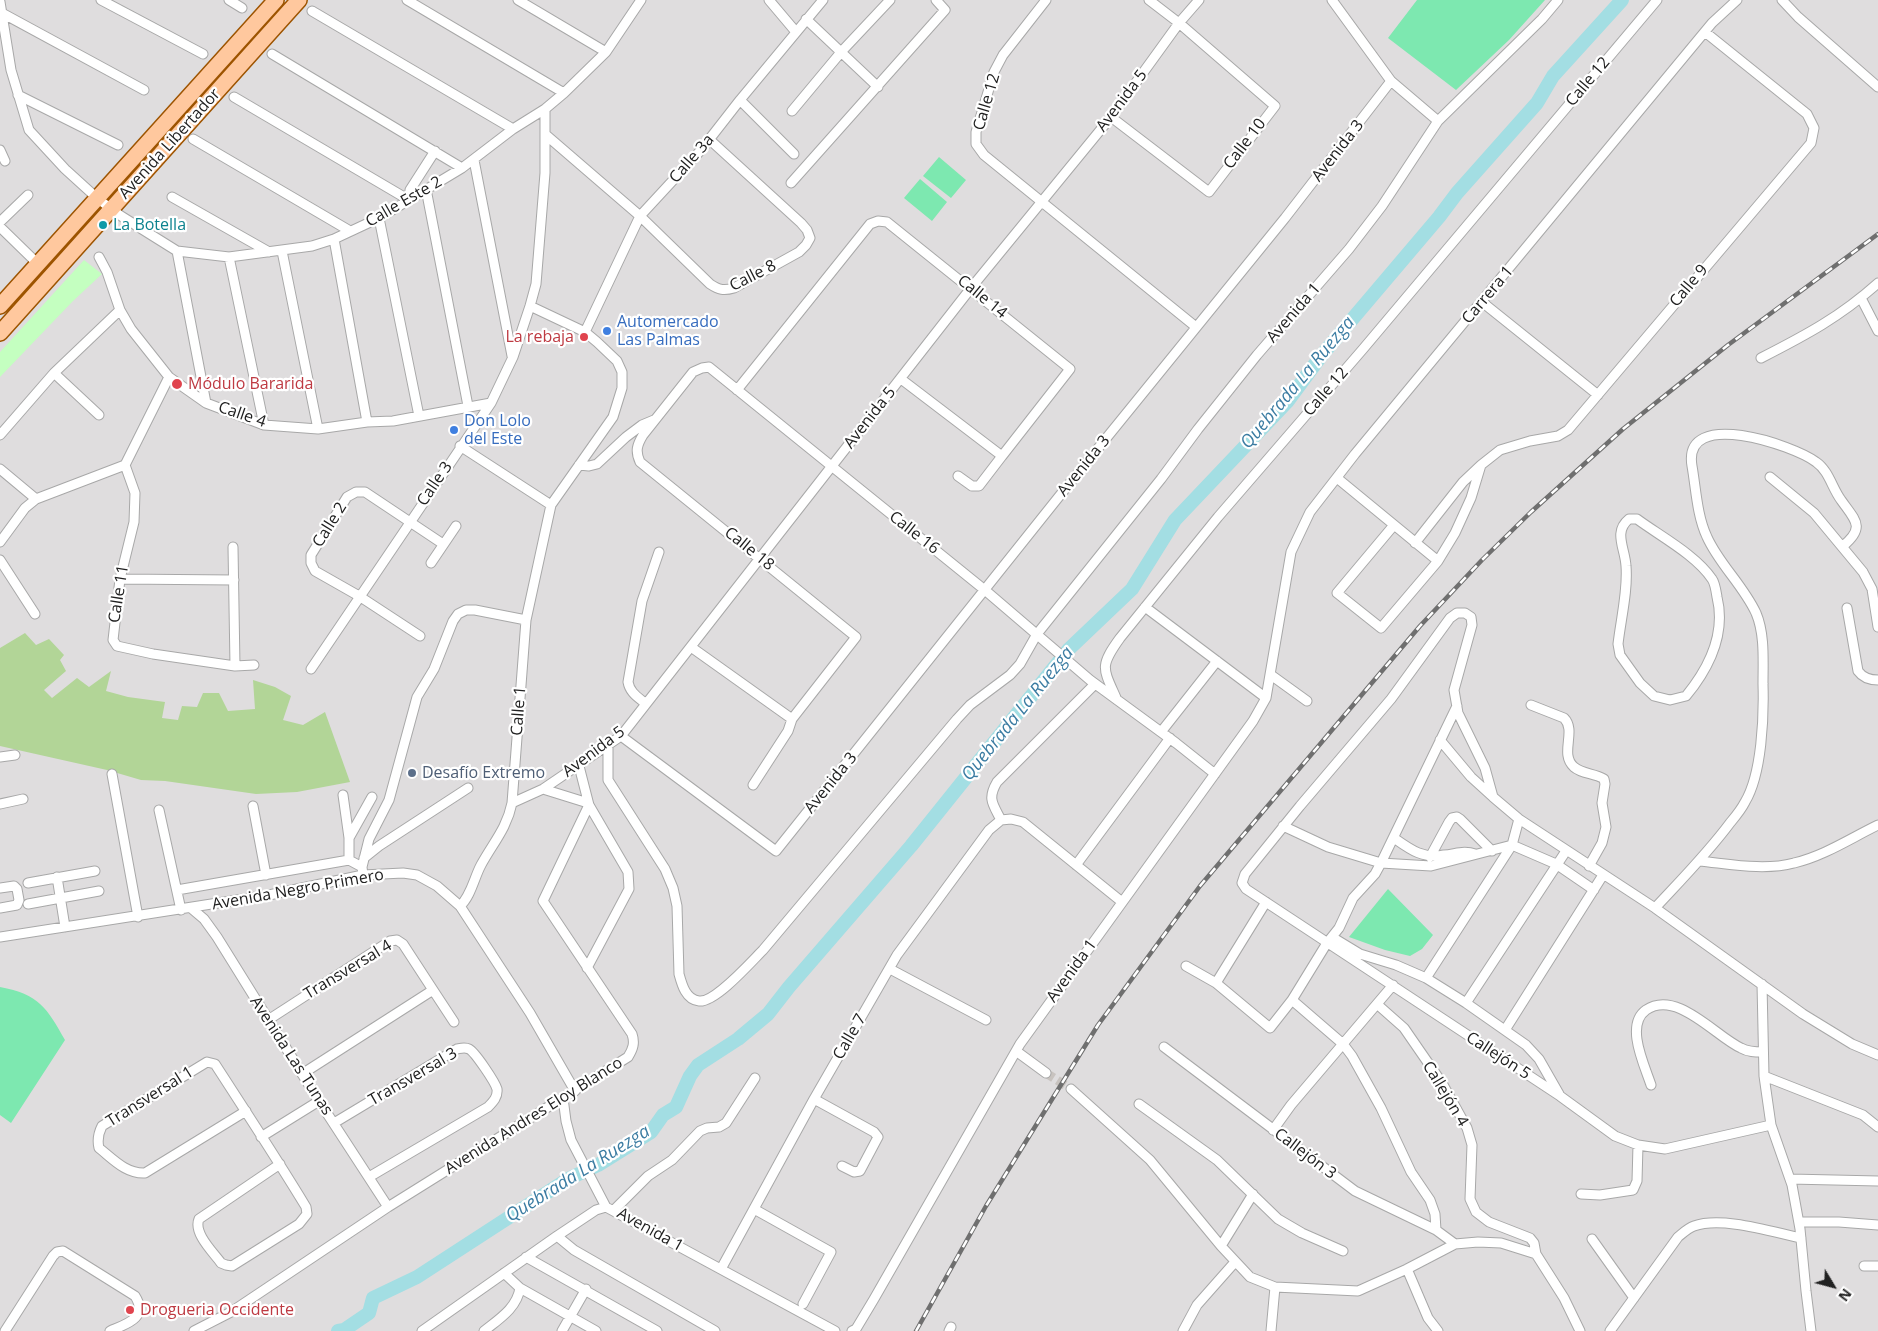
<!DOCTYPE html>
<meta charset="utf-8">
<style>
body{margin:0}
#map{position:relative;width:1878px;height:1331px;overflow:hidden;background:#f2ece6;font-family:"Open Sans",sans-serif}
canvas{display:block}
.north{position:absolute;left:1808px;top:1261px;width:50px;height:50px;-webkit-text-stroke:4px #fff;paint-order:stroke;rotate:127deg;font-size:14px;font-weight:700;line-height:20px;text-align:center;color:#212121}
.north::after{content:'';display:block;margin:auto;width:18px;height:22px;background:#212121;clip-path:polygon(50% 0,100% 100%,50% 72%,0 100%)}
</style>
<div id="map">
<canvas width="1878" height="1331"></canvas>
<div class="north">N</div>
</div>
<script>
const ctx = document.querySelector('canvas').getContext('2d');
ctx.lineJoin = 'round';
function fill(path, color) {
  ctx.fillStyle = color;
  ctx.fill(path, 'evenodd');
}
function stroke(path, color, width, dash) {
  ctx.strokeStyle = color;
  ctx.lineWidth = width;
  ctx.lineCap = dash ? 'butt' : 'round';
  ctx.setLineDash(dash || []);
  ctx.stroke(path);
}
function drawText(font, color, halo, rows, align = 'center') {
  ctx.font = font + ' "Open Sans",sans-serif';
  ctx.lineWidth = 4.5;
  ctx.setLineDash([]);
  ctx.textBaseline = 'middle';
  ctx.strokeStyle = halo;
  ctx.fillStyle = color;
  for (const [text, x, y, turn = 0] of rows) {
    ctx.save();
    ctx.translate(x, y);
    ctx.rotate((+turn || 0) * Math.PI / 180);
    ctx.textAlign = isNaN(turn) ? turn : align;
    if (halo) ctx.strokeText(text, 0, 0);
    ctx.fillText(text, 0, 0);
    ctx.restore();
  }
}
fill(new Path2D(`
 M0 0H1878V1331H0Z`), '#dfddde');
fill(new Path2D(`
 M25 633 36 645 49 639 64 655 60 660 66 671 44 690 52 698 77 678 89 687 111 671 106 691 128 697 165 702 162 718 178 720 182 706 197 707 203 693H219L228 711 255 709 253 680 275 687 291 696 283 720 303 725 325 712 350 782 297 792 256 794 165 781 141 780 107 770 0 746V648Z`), '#b2d597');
fill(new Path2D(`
 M84 260 102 274 73 301 0 377V352Z`), '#c4ffc0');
fill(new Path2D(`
 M1417 0H1545L1509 40 1456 90 1388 38Z
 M939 157 966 180 951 198 923 176Z
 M920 179 947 202 932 221 904 198Z
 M1388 889 1433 935 1422 949 1410 956 1385 950 1349 937Z
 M0 987C39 994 47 1008 65 1040L11 1123 0 1115Z`), '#7de8b0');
stroke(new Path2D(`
 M338 1331 344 1330 369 1313 373 1298 417 1277 568 1179 598 1165 651 1132 663 1115 676 1107 690 1076 698 1065 738 1039 768 1014 789 987 911 846 1069 649 1132 589 1175 520 1287 402 1321 356 1439 217 1457 193 1537 103 1553 76 1622 0`), '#a3dee3', 14);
stroke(new Path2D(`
 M1046 1073 1071 1089`), '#c8c3bf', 9, [9, 4.5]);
const minor = new Path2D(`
 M101 0 203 54
 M229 0 242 8
 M407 0 564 93
 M518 0 606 52
 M769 0 796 32
 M1046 0 1003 55 994 72 976 132V144L984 155 1196 327
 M1332 0 1391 81 1438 121
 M1782 0 1798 17 1878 87
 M0 2 11 70 29 130 65 169 98 199 121 216 177 251 229 257 312 246 334 239 379 218 462 168 513 129 545 109 564 93 606 52 641 0
 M312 11 513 129
 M2 13 144 90
 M806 19 878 87
 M272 54 462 168
 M18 95 118 145
 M234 97 409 200
 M740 100 794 154
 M792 111 842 51 890 0
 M1111 117 1209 192 1275 106 1179 23 1149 0
 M546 135 640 216 710 284C719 290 724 291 734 288L799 252 806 245 810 238 807 230 801 223 710 140
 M193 139 350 231
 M0 150 5 161
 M474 160 512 356
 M791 183 945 10 936 0
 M426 189 468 406
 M172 197 269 252
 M412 198 410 194V190L435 151
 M379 218 419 416
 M0 222 28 195
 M0 227 38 264
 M334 239 367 422
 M177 251 206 403
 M282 251 318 429
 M99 257 107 272 120 310 131 329 169 377 206 403 264 425 318 429 367 422 393 421 491 403
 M229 257 264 425
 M1861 298 1878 331
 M1482 302 1598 395
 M585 332 640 216 701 150 740 100 823 0
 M1761 358C1806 335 1840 317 1878 283
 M54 373 99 415
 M737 390 870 224 878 221 887 222 1070 369 1002 456 901 379
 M0 435 54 373 120 310
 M460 446 551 505
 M125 465 135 493 134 522 120 579 113 640 117 646 153 654 235 666 254 665
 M579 465 589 466 597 464 626 437 642 425 654 420
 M0 469 36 499 125 465 169 377
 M958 476 972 486H979L1002 456
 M1770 477 1814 513 1863 572 1872 589 1878 627
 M1337 478 1438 561
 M1629 519H1637C1660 536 1696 555 1712 579 1715 583 1716 591 1717 597 1726 634 1709 668 1686 696L1670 700 1654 696 1640 683 1620 655 1618 644C1621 618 1628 591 1626 566 1625 548 1613 532 1629 519Z
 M1394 525 1337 593 1381 628 1438 561 1455 533 1471 498 1481 465 1500 450 1530 441 1558 436 1568 430 1811 143 1814 128 1807 114 1705 32
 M0 542 25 508 36 499
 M1415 543 1463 482 1481 465
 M233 547 235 666
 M0 560 35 614
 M431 563 456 526
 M120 579 234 580
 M1145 607 1266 698
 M1847 608 1858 671C1863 678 1870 680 1878 680
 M420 636 359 596 315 571 311 563V555L347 497 356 492H365L443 544
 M691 647 792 719 856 637 640 462C635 451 637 445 643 435L693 372 702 368 709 367 986 591 1090 680 1176 743 1215 774
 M311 669 491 403 513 357 530 306 536 284 545 173V109
 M1271 675 1307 701
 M1117 700C1103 668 1099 667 1120 638L1218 517 1363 349 1657 0
 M646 704C638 697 630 693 628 682L642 601 659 552
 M1531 705 1564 718C1577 731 1559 754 1574 767 1582 774 1594 773 1604 779L1605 784 1602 803 1606 827 1602 843 1589 866
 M1457 706 1381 863 1431 866 1512 845 1519 819
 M1161 732 1217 661
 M621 736 776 851 1065 489 1285 218 1391 81
 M1440 740 1471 777 1493 797
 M608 746V780L665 869 673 888 677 906 679 974C682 985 686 1000 699 1001 715 1003 751 962 763 950L957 719 970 705 1010 675 1020 664 1037 634 1161 479 1198 429 1257 355 1349 249 1382 206 1438 121 1542 19 1558 0
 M0 757 15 755
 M579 766 589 805 628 872 629 889 587 968
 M112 774 138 917
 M753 785 788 731 792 719
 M543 789 588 803
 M343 795 349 838V860L362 867
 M512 803 543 789 621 736 971 288 1111 117 1179 23 1199 0
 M0 804 23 799
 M253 806 266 875
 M159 810 181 910
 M1001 820C993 804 987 799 997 782L1095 684
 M1001 820 1011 819 1023 822 1122 902
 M349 838 372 797
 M1394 838C1411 850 1423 859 1444 855 1456 854 1464 850 1475 854
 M1430 857 1449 822 1452 818 1457 817 1460 819 1492 851
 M364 858 379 846 468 788
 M1699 861C1730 864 1764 871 1794 863 1824 856 1851 838 1878 825
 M1076 865 1170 738
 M363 875 362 867 369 839 389 800 417 697 434 669 453 621 458 614 466 610H475L526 620
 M57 877 65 927
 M28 883 95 871
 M0 888 14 886 17 889 19 900 17 905 0 908
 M177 890 349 860
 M1266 902 1216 983 1270 1028 1292 1000 1327 943 1339 928 1353 898 1375 874 1381 863 1328 847 1283 826
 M28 904 99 891
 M460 906C471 896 474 878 481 865 493 843 507 828 512 803L526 620 551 505 613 417 622 388V372L617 361 597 342 585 332 530 306
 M191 908 204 919 217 937 319 1101 388 1207
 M1655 908C1680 881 1707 854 1730 823 1735 817 1741 810 1745 802 1762 774 1764 716 1763 684 1763 661 1765 634 1756 613 1743 585 1719 564 1707 537 1697 516 1696 489 1692 466 1682 407 1793 445 1816 462 1829 471 1832 488 1841 500 1855 520 1866 527 1843 546
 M0 937 269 895 363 875 403 873 417 875 437 886 460 906 530 1013 575 1091
 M1332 937 1360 954 1396 965 1426 978 1466 1003 1526 1045 1539 1059 1559 1094
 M1186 966 1216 983
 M890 969 986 1020
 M1426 978 1512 845 1556 864 1594 890
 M1762 984 1764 1076 1771 1125 1792 1185 1800 1229 1806 1291 1811 1331
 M433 990 454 1022
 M1292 1000 1343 1044 1352 1056 1381 1108 1411 1172 1430 1200 1435 1214 1436 1230
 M1466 1003 1566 851
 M1378 1005 1404 1028 1442 1083 1467 1128 1472 1145 1470 1199 1476 1212 1489 1222 1530 1238 1534 1243 1536 1254 1564 1298 1580 1331
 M268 1020 390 941 397 940 403 944 433 990 302 1074
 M1505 1030 1603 875
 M1164 1047 1355 1191 1436 1230 1455 1244
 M1016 1051 1046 1073
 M1764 1076 1863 1115 1878 1127
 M1651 1085C1644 1064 1625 1025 1646 1010 1677 989 1716 1037 1741 1048 1748 1052 1755 1052 1763 1052
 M1071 1089 1150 1160 1221 1246 1250 1277 1275 1287 1358 1291 1407 1269 1455 1244 1478 1242 1501 1243 1536 1254
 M563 1098 566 1121 571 1140 606 1207
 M814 1099 874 1132 878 1137 860 1171 854 1172 842 1166
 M1139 1104 1217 1160 1278 1219 1302 1233 1343 1251
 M246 1111 145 1173C126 1174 113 1159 99 1148 97 1140 98 1134 102 1126L207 1062 215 1064C246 1112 277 1159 306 1207L307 1214 299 1224 232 1266 226 1265 221 1263C213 1252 193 1233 199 1219L280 1164
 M334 1123 457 1049C462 1048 465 1047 469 1049 475 1052 495 1082 497 1089 498 1097 493 1102 488 1107L369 1177
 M1771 1125 1665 1149 1638 1145 1615 1136 1560 1096 1246 889 1242 883 1245 874 1300 806 1391 699 1450 618 1457 613H1465L1471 617 1472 625 1454 690 1458 713 1485 768 1493 797 1519 819 1655 908 1803 1014 1852 1044 1878 1055
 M1273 1130 1291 1105 1393 985
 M261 1137 319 1101
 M1790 1179 1878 1181
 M1581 1194 1600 1195 1633 1190 1637 1181 1638 1145
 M754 1209 831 1252 803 1304
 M614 1210 648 1176 672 1160 700 1131 707 1128 719 1127 726 1123 755 1078
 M1799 1222H1839L1878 1225
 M557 1236 574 1250 715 1331
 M1592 1239 1634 1298
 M1221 1246 1253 1194
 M526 1257 657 1331
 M1864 1266H1878
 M721 1269 814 1099 897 955 989 830 1001 820
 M1407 1269 1428 1318 1438 1331
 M520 1288 596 1331
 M5 1331 53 1256 57 1252 63 1251 135 1296C149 1318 126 1324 110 1331
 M194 1331 231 1312 388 1207 628 1057C633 1049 635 1043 632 1034L543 901 589 805
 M422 1331 557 1236 596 1210 606 1207 835 1331
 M484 1331C499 1319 517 1308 520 1288L504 1273
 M562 1331 586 1289
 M852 1331 856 1329 874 1299 1020 1044 1253 721 1266 698 1291 552 1310 512 1355 454 1712 23 1737 0
 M949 1331 951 1327
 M1183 1331 1197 1305 1235 1262
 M1271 1331 1275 1287
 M1610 1331 1678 1237C1683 1233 1688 1228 1694 1226 1722 1216 1772 1232 1801 1238`);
const primary = new Path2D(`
 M0 306 276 0
 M0 333 299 0`);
stroke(minor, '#a8a8a8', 11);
stroke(primary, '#9d5400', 18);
stroke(minor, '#fff', 9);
stroke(primary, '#ffc89e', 15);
const rail = new Path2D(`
 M916 1331 986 1206 1098 1025 1200 886 1420 626 1482 560 1531 512 1623 429 1728 345 1878 234`);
stroke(rail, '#6f6f6f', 4.5);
stroke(rail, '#fff', 2.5, [8]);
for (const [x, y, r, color] of [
 [103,225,5,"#0f9aa8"],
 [607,331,5,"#3f7fe0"],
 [584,337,5,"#e0444e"],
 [177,384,6,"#e0444e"],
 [454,430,5,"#3f7fe0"],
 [412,773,5,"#5c6f8a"],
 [130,1310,5,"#e0444e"]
]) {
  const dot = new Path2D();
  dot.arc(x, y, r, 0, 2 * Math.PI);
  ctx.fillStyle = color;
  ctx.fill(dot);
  stroke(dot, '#fff', 2);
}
drawText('16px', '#212121', '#fff', [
 ["Calle 12",1588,82,-50],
 ["Avenida 5",1122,101,-53],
 ["Calle 12",987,102,-74],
 ["Avenida Libertador",170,144,-48],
 ["Calle 10",1245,144,-53],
 ["Avenida 3",1338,151,-52],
 ["Calle 3a",692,159,-49],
 ["Calle Este 2",404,202,-30],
 ["Calle 8",753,276,-27],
 ["Calle 9",1689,286,-50],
 ["Carrera 1",1488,295,-50],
 ["Calle 14",982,297,39],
 ["Avenida 1",1294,313,-49],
 ["Calle 12",1326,392,-49],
 ["Calle 4",242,415,19],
 ["Avenida 5",870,418,-52],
 ["Avenida 3",1084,466,-51],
 ["Calle 3",435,484,-56],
 ["Calle 2",330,525,-58],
 ["Calle 16",914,533,38],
 ["Calle 18",749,549,39],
 ["Calle 11",119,594,-81],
 ["Calle 1",519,711,-86],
 ["Avenida 5",594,752,-37],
 ["Avenida 3",831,783,-51],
 ["Avenida Negro Primero",298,890,-10],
 ["Transversal 4",348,970,-31],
 ["Avenida 1",1072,971,-54],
 ["Calle 7",850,1037,-60],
 ["Avenida Las Tunas",291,1056,57],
 ["Callejón 5",1498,1056,33],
 ["Transversal 3",413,1077,-30],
 ["Callejón 4",1445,1094,59],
 ["Transversal 1",150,1097,-32],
 ["Avenida Andres Eloy Blanco",534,1116,-32],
 ["Callejón 3",1305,1154,37],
 ["Avenida 1",650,1230,29]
]);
drawText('16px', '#0d838f', '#fff', [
 ["La Botella",113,225]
], 'left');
drawText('16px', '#366cbe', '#fff', [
 ["Automercado",617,322],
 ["Las Palmas",617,340],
 ["Don Lolo",464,421],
 ["del Este",464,439]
], 'left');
drawText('16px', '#be3a42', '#fff', [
 ["La rebaja",574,337,"right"],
 ["Módulo Bararida",188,384],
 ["Drogueria Occidente",140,1310]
], 'left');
drawText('16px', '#4e5e75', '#fff', [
 ["Desafío Extremo",422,773]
], 'left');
drawText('italic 18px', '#3b7ca2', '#fff', [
 ["Quebrada La Ruezga",1298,383,-50],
 ["Quebrada La Ruezga",1018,714,-51],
 ["Quebrada La Ruezga",578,1174,-32]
]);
</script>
